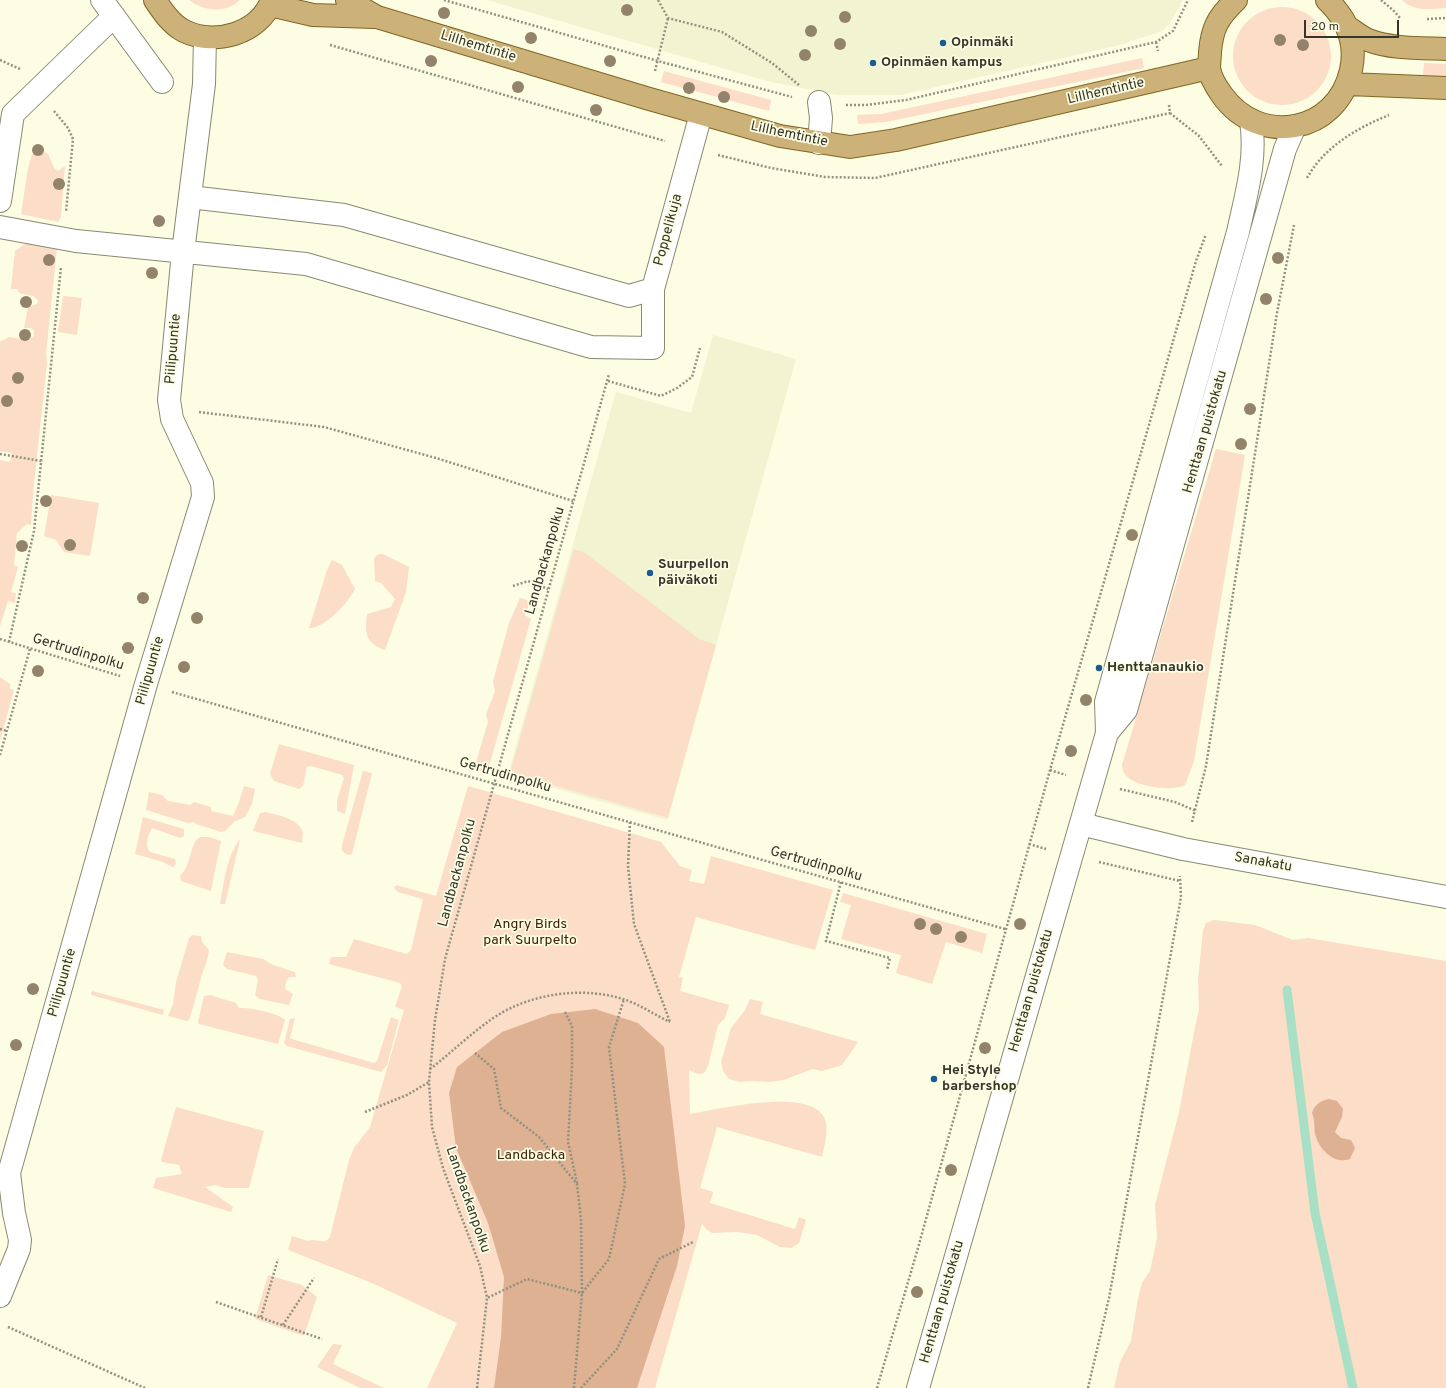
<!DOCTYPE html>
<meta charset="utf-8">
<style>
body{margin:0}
#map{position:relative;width:1446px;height:1388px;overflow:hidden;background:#fcfde3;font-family:Overpass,sans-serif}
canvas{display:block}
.scale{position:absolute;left:1304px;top:20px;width:95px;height:18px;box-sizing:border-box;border:2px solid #35362b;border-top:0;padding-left:5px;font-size:12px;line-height:14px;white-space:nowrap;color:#35362b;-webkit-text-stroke:3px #fcfde3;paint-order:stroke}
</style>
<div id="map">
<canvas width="1446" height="1388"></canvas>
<div class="scale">20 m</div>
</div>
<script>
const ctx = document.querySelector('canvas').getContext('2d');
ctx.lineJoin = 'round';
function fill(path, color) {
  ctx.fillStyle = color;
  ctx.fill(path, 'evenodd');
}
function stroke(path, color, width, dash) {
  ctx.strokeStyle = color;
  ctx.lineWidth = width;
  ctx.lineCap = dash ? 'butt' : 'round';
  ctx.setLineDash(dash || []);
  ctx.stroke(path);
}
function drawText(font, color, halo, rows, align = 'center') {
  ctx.font = font + ' Overpass,sans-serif';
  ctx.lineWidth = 3.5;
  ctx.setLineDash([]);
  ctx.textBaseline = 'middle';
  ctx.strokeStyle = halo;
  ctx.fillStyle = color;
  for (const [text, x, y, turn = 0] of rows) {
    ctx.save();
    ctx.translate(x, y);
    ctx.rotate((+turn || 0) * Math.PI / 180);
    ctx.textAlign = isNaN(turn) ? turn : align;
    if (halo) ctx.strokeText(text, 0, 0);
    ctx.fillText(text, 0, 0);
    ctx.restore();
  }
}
fill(new Path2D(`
 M487 0H1183L1171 22 1162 31 1120 45 901 95H837L767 81Z
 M713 335 796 359 667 820 508 775 616 392 691 413Z`), '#f1f3d1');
fill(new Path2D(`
 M189 0H240C226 14 203 11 189 0Z
 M1402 0H1446V8C1430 9 1414 12 1402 0Z
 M1233 56a49 49 0 1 1 98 0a49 49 0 1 1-98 0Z
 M1142 58 1144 68 886 122 858 124 857 115 881 114Z
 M1424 63 1446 64V78L1423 75Z
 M664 71 771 100 769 111 661 82Z
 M42 151 48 154 54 168 58 171 65 166 61 217 58 222 21 214 28 168 32 154Z
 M28 242 57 248 46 354 47 363 33 493 31 525 27 524 17 533 14 565 18 567 11 592 16 593 15 603 8 601 0 626V460L10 462 12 453 0 451V342L9 337 29 340 34 336V331L31 328H24L28 307 37 304 38 300 33 296 19 293 17 289H11L15 251Z
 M63 296 82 298 77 335 58 332Z
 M1216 449 1245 455 1194 761 1185 785C1172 792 1134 787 1125 774 1123 772 1122 768 1122 765Z
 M51 495 99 503 90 556 64 552 56 540 44 536Z
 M574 549 585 553 699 639 716 645 668 818 510 773Z
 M379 554H383L409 567 406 592 385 650C365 643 365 633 367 614L391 607 395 599 381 583 375 581 374 558Z
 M332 560 342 565 355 589C349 602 324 629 309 628L327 570Z
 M520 598 527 600 529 604 525 615 531 619 490 763 484 772 474 769 488 722 486 715 495 691 493 681 509 623Z
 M0 677 10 684V689L14 690 0 741Z
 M279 744 354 765 345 814 337 811V800L344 778 342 775 311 766 307 767 303 786 299 789 274 781 270 774Z
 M363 771 372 773 352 854 349 855C343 853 341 851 342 845Z
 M244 786 255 789 252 804 245 817 234 822 225 831 221 832 196 824 194 822 188 823 146 810 149 792 162 795 168 801 190 805 194 802 211 807V811L233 816 238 805Z
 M468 786 661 842 680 866 692 870 689 881 704 884 711 856 833 890 815 950 696 917 679 977 683 978 680 991 729 1005 725 1018 718 1025 708 1066 704 1073 698 1074 689 1070 690 1114C716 1110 819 1084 826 1123 828 1134 824 1146 822 1157L717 1127 700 1188 713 1192 710 1203 795 1229 799 1217 806 1220 799 1243 791 1248 780 1247 757 1235 737 1232 712 1233 706 1229 702 1224 655 1388H427L457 1323 372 1283 288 1250 292 1236 308 1241C316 1237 324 1246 330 1237L349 1160 354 1148 370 1127 404 1010 395 1007 402 986 400 983 329 964 331 957H346L354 939 407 954 411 950 423 899 398 892 394 888 396 885 436 896Z
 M265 812C280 816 296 817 303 832L302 843 253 831 260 813Z
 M143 817 184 829V836L180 838 152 828C148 836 144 845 150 852L175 859 176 864 173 867 160 861 135 854Z
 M200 837H209L221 841 211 891 181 881 180 876C192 865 189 844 200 837Z
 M239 840H240L225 904H220C224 882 226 859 239 840Z
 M843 893 987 934 982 953 946 942 932 984 896 973 901 955 841 939 851 905 840 902Z
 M1214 920 1255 925 1293 940 1308 938 1446 961V1388H1114L1120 1362 1131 1341 1138 1298 1142 1283 1150 1271 1157 1238 1155 1205 1179 1112 1195 1027 1199 1010 1198 980 1203 930 1206 923Z
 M192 935 201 936 202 942 209 950C208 959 205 966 202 974 198 989 194 1005 189 1020L187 1021 168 1016 173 1004 176 982 189 938Z
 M227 952 263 959 273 965 295 972 296 977H289L286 982 285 989 293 994 289 1005 260 999 255 995 258 980 256 976 227 969 223 965Z
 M92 991 164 1010 163 1015 91 995Z
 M210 995 236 1003 239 1008C248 1007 279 1013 285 1020L278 1044 199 1024 198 1022 204 996Z
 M750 999 763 1002 760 1014 858 1042 842 1065 822 1071 812 1069 784 1080 769 1082 750 1081 740 1082 729 1079 723 1071 721 1062 731 1028 745 1010Z
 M391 1017 399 1020 387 1065 381 1072 287 1046 284 1043 290 1019 295 1018 290 1038 292 1039 374 1063 377 1061Z
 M176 1107 264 1131 249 1188H225L216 1185 205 1187 233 1207 231 1212 153 1188 156 1178 182 1174 179 1165 162 1162 161 1160Z
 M268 1275 302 1285 317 1297 304 1336 255 1319Z
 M333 1344 342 1345 333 1364 384 1388H360L317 1367Z`), '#fcddc8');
fill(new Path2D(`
 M595 1009 638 1023 664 1047 685 1226 677 1266 637 1388H494L501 1337 504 1277 488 1223 456 1148 449 1093 457 1067 502 1032 551 1014Z
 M1329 1099 1337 1101 1343 1109 1342 1117 1335 1132 1341 1138 1351 1140 1355 1148 1350 1159C1335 1165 1320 1150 1316 1137 1313 1129 1316 1123 1312 1113 1315 1104 1320 1101 1329 1099Z`), '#deb192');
stroke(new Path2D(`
 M1287 990 1315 1213 1353 1388`), '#a8e0c6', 9);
const minor = new Path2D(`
 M102 0 162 82
 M819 102 821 118 819 143
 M190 197 344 215 629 296 653 289
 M0 201 13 114 114 16
 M0 227 76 241 306 264 591 347 653 348V289L701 114
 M1107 733 1126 710 1285 149 1295 126
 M1081 824 1183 849 1446 897
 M0 1296 19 1249 20 1240 14 1213 9 1173 146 684 203 497 202 483 172 419 169 400 183 252 204 84 205 37
 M918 1388 1107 733 1106 702 1238 232C1246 195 1257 159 1251 121`);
const major = new Path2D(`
 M155 0C163 12 171 24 184 31 215 46 259 34 272 0
 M347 0 377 17 646 98 780 136 850 147 896 140 1209 68
 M1236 0C1218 17 1212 28 1210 52 1210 57 1209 63 1209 68 1210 76 1217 88 1222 95 1259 147 1337 134 1351 70 1357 42 1347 19 1327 0
 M270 5 313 15 374 17
 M1349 28C1355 32 1361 37 1368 40 1391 49 1421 48 1446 49
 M1348 84 1446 88`);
stroke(minor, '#888971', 24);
stroke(major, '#816523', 24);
stroke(new Path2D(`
 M444 0 658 61 792 97
 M658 0 668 18 722 32 772 63 799 85
 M1381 0 1393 10 1400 18
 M1427 19 1446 18
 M1156 42 1158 51
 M330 45 665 141
 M0 60 20 69
 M655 71 668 18
 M846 105H866L906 100 1156 42 1173 31 1188 0
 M1169 105 1170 113 1199 136 1222 166
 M54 111 68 128 73 139 66 212
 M718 155 771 168 825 177 875 178 1170 113
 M1307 178C1324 147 1357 128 1389 115
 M608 381 661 396 677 388 692 377 700 348
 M199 412 324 427 436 458 573 501
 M0 454 41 461
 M513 586 528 581 548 589
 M0 639 120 676
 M9 642 34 531 61 267
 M172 692 1005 929
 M0 729 7 731
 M0 755 30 649
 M1050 770 1066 775
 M1120 789 1175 802 1196 811
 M630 822 628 866 634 924 670 1022
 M1192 822 1206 766 1277 313 1294 225
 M1029 844 1046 849
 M1099 862 1180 881
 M841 882 826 941 890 958 887 970
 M565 1012 572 1026V1069L568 1142 577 1183
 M475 1053 494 1069 501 1108 539 1137 577 1184 581 1220 582 1293 527 1279 487 1298
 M430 1069C454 1051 485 1019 513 1007 546 992 588 988 623 999 639 1004 655 1015 670 1022
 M365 1112 407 1095 429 1082
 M216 1302 322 1339
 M261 1317 278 1259
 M283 1325 314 1278
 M8 1327 145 1388
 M477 1388 487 1298 480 1266 443 1168 432 1127 429 1082 435 1020 445 959 609 374
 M574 1388 582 1293 609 1259 625 1184 609 1047 624 999
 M581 1388 617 1349 659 1259 693 1242
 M877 1388 918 1248 1050 770 1196 261 1206 234
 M1088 1388 1109 1298 1181 897 1180 876`), '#90917f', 2.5, [2, 2]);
stroke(minor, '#fff', 22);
stroke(major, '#ccb279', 22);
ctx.fillStyle = '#94836b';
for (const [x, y] of [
 [627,10],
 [444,13],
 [845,17],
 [811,31],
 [531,38],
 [1280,40],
 [840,44],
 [1303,45],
 [805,55],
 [431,61],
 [610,61],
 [518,87],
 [689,88],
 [724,97],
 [596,110],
 [38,150],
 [59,184],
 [159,221],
 [1278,258],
 [49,260],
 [152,273],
 [1266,299],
 [26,302],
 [25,335],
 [18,378],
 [7,401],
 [1250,409],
 [1241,444],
 [46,501],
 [1132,535],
 [70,545],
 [22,546],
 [143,598],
 [197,618],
 [128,648],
 [184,667],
 [38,671],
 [1086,700],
 [1071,751],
 [920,924],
 [1020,924],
 [936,929],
 [961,937],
 [33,989],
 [16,1045],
 [985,1048],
 [951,1170],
 [917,1292]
]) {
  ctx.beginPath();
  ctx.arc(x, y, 6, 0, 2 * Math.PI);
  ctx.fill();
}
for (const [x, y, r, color] of [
 [943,43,4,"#185d92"],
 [873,63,4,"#185d92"],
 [650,573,4,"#185d92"],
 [1099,668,4,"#185d92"],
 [934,1079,4,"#185d92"]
]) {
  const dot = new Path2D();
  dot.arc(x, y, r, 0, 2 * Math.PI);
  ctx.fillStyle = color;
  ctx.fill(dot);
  stroke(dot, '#fcfde3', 1.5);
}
drawText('bold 14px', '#35362b', '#fcfde3', [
 ["Opinmäki",951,43],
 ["Opinmäen kampus",881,63],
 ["Suurpellon",658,565],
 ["päiväkoti",658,581],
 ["Henttaanaukio",1107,668],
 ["Hei Style",942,1071],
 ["barbershop",942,1087]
], 'left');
drawText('14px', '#35362b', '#fcfde3', [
 ["Lillhemtintie",478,47,17],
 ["Lillhemtintie",1106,92,-13],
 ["Lillhemtintie",789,135,12],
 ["Poppelikuja",669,230,-75],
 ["Piilipuuntie",174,349,-85],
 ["Henttaan puistokatu",1206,432,-74],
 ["Landbackanpolku",546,561,-74],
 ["Gertrudinpolku",78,653,17],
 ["Piilipuuntie",151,671,-74],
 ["Gertrudinpolku",505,776,16],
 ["Sanakatu",1263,863,10],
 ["Gertrudinpolku",816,865,16],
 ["Landbackanpolku",458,873,-75],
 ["Piilipuuntie",63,983,-74],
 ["Henttaan puistokatu",1032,991,-74],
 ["Landbackanpolku",467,1200,71],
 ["Henttaan puistokatu",943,1302,-74]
]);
drawText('14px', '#3f2008', '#fcfde3', [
 ["Angry Birds",530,925],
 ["park Suurpelto",530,941],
 ["Landbacka",531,1156]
]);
</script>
